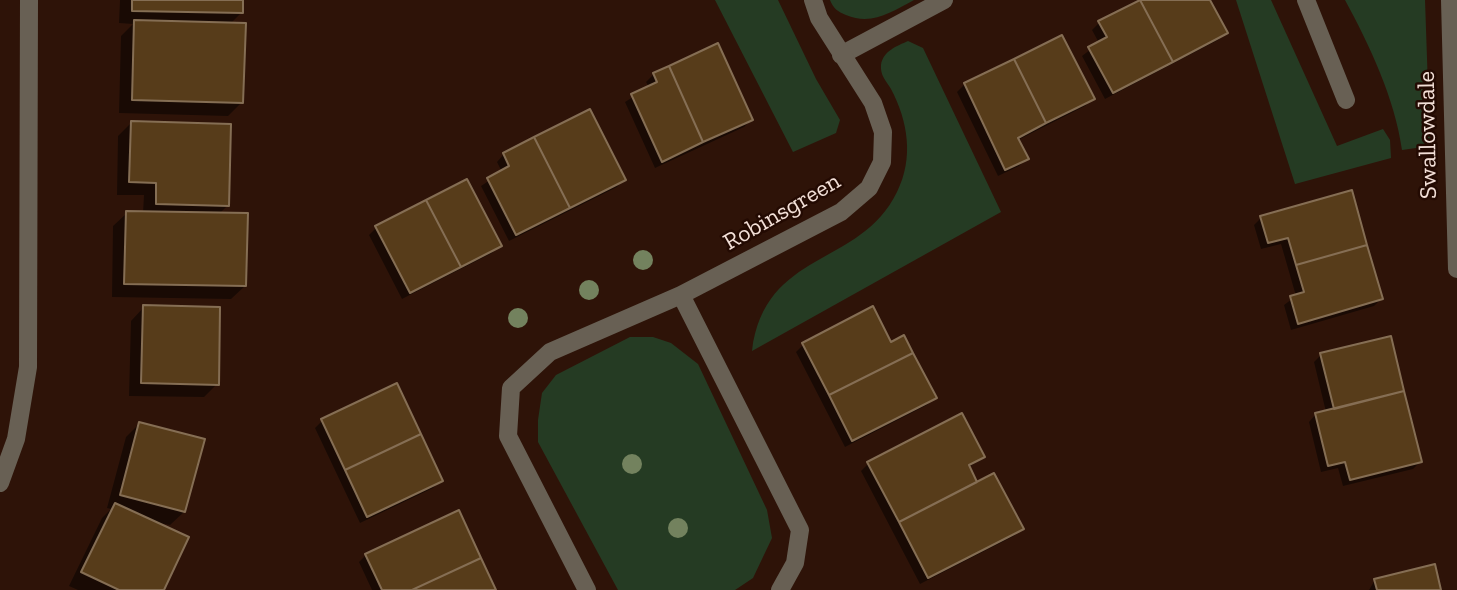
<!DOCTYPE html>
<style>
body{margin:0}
canvas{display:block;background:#2e1308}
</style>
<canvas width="1457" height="590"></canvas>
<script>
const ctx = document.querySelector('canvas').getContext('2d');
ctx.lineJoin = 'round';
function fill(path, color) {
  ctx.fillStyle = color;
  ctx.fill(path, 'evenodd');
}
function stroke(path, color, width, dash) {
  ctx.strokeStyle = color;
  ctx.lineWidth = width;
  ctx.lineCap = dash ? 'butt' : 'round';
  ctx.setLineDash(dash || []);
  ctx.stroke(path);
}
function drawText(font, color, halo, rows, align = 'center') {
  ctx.font = font + ' "Zilla Slab",serif';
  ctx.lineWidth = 5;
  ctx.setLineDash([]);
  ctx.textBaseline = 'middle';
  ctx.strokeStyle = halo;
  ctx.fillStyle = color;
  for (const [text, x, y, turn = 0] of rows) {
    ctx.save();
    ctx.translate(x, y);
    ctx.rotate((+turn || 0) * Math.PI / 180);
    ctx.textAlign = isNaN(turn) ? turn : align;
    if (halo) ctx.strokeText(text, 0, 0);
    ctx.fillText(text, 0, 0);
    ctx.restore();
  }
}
fill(new Path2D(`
 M715 0H778L816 79 840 120 836 133 793 152Z
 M830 0H914C891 12 872 26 846 15 838 12 833 8 830 0Z
 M1236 0H1271L1337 146 1383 129 1390 140 1391 158 1295 184Z
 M1345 0H1425L1430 146 1402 150C1395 99 1370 46 1345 0Z
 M908 41 923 48 1001 212 752 351C765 249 860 268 897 192 914 158 908 121 891 89 886 81 880 75 881 65 883 51 897 46 908 41Z
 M630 337H653L671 343 698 364 767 510 772 538 753 578 735 590H618L538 442V420L542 393 556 375Z`), '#253b23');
fill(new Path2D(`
 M120 0H242L241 13 229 25 242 102 228 116 119 113 121 36 133 24 119 23Z
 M1142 0H1208L1225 33 1218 40 1105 99 1082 56 1099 43 1092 30 1100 22Z
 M1061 38 1092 99 1085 106 1018 140 1027 158 1019 166 998 176 957 92 965 84Z
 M654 74 751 120 744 127 655 168 625 102 649 87 646 82Z
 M132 122 227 206 218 215 245 286 231 299 112 297 113 226 127 213H143L144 195H117L118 136Z
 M504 154 624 179 617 187 509 241 481 186 502 172 497 162Z
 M1261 218 1381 299 1374 306 1291 330 1284 305 1296 296 1281 244 1261 249 1254 225Z
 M376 228 499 245 492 253 402 299 369 235Z
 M144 307 217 384 204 397 129 396 131 321Z
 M872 309 890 344 935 397 927 405 845 447 796 352 803 345Z
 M1321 355 1420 462 1413 469 1343 486 1338 468 1321 472 1309 422 1316 414 1326 412 1314 362Z
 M322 421 441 480 433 488 360 523 315 428Z
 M139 424 184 512 170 525 153 522 162 590H78L69 586 102 518 111 509 107 508 126 437Z
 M983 457 968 468 976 484 1021 529 1014 536 920 584 861 471 868 464Z
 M366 555 494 590H372L359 562Z
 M1375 580 1440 590H1369Z`), '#0007');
const building = new Path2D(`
 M132 0H243V13L132 11Z
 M1140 0H1210L1228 33 1173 62Z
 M1140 0 1173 62 1113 93 1088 47 1107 37 1098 21Z
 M134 20 246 23 243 103 132 100Z
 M1062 35 1095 99 1046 123 1014 59Z
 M718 43 753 120 703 142 669 66Z
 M1014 59 1046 123 1018 138 1029 159 1005 170 964 83Z
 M669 66 703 142 662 162 631 94 657 82 653 73Z
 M590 109 626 180 570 208 534 137Z
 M131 121 231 124 229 206 156 204V183L129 182Z
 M534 137 570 208 516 235 487 178 509 166 503 153Z
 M467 179 502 246 461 267 426 200Z
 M1352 190 1367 245 1296 265 1288 238 1268 243 1260 216Z
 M426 200 461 267 410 293 375 226Z
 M126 211 248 213 246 286 124 284Z
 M1367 245 1383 299 1298 324 1290 296 1304 292 1296 265Z
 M143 305 220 307 219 385 141 383Z
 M873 306 891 342 904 335 913 353 829 395 802 343Z
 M1391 336 1404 391 1334 409 1320 353Z
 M913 353 937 398 852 441 829 395Z
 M397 383 421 434 345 470 321 419Z
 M1404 391 1422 462 1350 480 1345 462 1328 466 1315 413Z
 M962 413 985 457 969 465 977 482 899 522 867 462Z
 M139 422 205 439 185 512 120 495Z
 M421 434 443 481 367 517 345 470Z
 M994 473 1024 529 928 578 899 522Z
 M115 503 189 537 164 590H119L81 572Z
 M459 510 481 558 412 590H382L365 554Z
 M481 558 496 590H412Z
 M1435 564 1441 590H1377L1374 579Z`);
fill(building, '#573c1a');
stroke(building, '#856e54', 2);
stroke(new Path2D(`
 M841 55 944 0`), '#686054', 18);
stroke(new Path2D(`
 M1306 0 1346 100
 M1450 0 1457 269
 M681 295 800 530 795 563 780 590
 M0 483 16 439 28 367 29 0
 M587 590 508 436 511 388 550 352 681 295 841 212 869 188 882 162 883 132 873 103 819 18 813 0`), '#686054', 18);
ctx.fillStyle = '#73825e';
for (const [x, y] of [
 [643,260],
 [589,290],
 [518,318],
 [632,464],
 [678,528]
]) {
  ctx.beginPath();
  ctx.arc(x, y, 10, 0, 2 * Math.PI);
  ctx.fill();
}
drawText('24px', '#f2dfd7', '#230a02', [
 ["Swallowdale",1428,135,-91],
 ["Robinsgreen",782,212,-30]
]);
</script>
